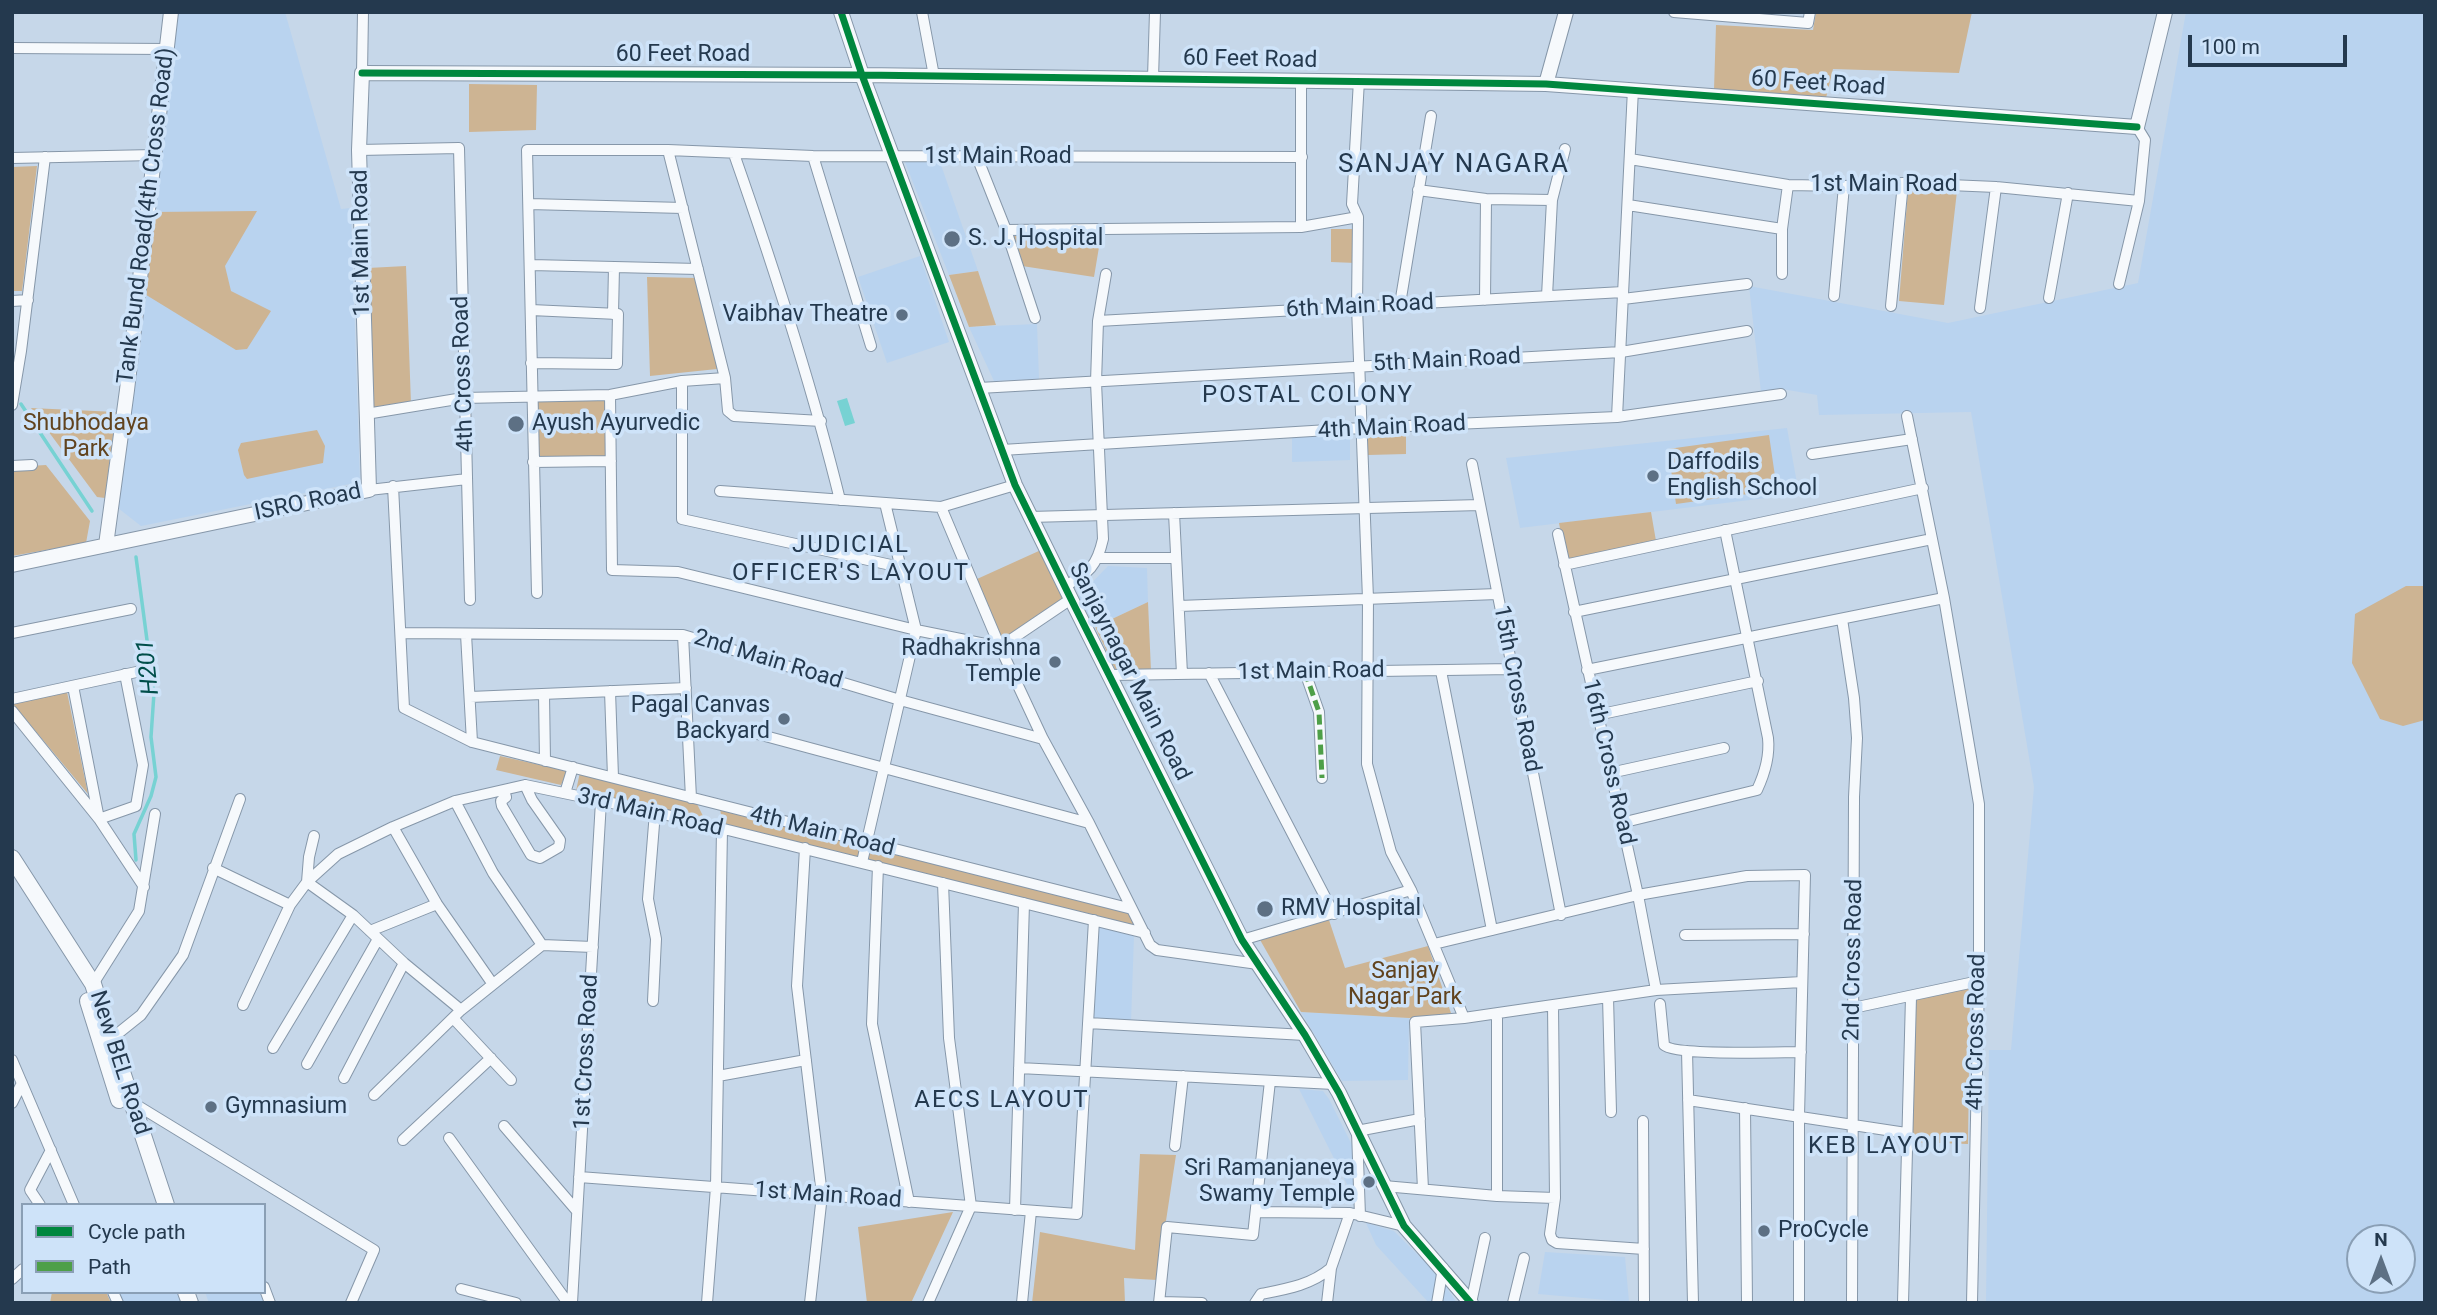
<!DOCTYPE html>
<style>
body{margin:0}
#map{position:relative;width:2437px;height:1315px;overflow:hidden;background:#c6d7e9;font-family:Roboto,sans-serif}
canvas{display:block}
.frame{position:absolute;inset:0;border:14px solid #24394e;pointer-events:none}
.legend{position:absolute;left:21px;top:1203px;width:245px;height:91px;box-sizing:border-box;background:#cee3f9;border:2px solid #8a9fb5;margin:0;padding:9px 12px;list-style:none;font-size:21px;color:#24394e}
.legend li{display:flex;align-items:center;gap:14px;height:35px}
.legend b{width:35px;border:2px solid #8a9fb5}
.north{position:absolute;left:2346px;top:1224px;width:70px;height:70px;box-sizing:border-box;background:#cee3f9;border:2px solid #8a9fb5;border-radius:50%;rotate:0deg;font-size:19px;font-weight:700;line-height:28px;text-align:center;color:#24394e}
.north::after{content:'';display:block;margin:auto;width:24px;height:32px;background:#5d7084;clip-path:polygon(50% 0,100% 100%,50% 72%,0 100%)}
.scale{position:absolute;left:2188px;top:35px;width:159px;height:32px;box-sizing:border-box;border:4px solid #24394e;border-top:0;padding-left:9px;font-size:21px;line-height:24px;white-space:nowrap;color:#24394e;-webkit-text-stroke:5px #cee3f9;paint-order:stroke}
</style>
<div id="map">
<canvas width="2437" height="1315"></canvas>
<div class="frame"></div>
<ul class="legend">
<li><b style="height:9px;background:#00873e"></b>Cycle path</li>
<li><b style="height:9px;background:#4e9f48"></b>Path</li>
</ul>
<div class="north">N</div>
<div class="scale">100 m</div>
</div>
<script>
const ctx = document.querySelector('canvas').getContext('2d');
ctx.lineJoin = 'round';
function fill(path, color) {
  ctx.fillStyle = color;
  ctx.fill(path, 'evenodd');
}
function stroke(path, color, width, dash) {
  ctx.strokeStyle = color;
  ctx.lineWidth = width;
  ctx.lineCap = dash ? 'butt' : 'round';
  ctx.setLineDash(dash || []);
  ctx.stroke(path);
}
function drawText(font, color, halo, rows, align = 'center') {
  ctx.font = font + ' Roboto,sans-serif';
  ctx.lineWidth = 7;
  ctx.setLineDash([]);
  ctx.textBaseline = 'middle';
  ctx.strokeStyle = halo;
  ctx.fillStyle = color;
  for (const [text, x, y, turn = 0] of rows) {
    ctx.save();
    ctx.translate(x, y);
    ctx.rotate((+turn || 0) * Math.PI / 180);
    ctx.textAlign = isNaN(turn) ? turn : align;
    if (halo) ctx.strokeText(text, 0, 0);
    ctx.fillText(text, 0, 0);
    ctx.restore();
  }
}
fill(new Path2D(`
 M175 12H285L341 209 351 208 360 482 141 526 118 508Z
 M2186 12H2425V1303H1986L1989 1050H2011L2034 787 1971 412 1819 415 1817 395 1782 389 1761 392 1749 286 1948 323 2138 283ZM2360 1238H2402V1280H2360Z
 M905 162H940L978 271 949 275Z
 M920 256 949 342 887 363 858 277Z
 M1037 324 1039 379 994 381 969 327Z
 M1787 428 1799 494 1520 528 1506 458Z
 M1350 434V460L1292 462V436Z
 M1108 566 1147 568 1148 602 1095 627 1078 597Z
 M1096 926 1134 935 1131 1022 1089 1021Z
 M1301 1012 1409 1018 1408 1080 1342 1081Z
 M1299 1089 1323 1091 1329 1099 1354 1149 1355 1200Z
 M1366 1223 1394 1231 1438 1275 1457 1303H1429L1376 1245Z
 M1545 1252 1625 1257 1629 1302 1538 1294Z
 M264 1274 274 1303H209L205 1292H264Z
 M117 1292H179L182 1303H122Z`), '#b9d3ef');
fill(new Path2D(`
 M1816 12H1972L1959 73 1833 69 1826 98 1714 90 1716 25 1813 30Z
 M469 84 537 85 536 130 469 132Z
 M37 166 22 291H12V167Z
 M1908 190 1957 191 1944 305 1899 301Z
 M257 211 225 266 231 291 271 311 247 349 236 350 143 293 152 212Z
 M1331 229H1356V263L1331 262Z
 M1101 235 1094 277 1022 266 1013 236Z
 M406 266 411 404 372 409 368 268Z
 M978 271 996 325 969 327 949 275Z
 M647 277 698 278 717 369 650 376Z
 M608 399V459L536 460 535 400Z
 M31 408 116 412 105 498 97 497Z
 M317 430 325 446 323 463 247 479 244 475 238 450 241 443Z
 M1406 430V454L1368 455V431Z
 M1769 435 1777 490 1676 504 1668 449Z
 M46 465 90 521 86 543 12 556V467Z
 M1651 512 1656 541 1566 561 1559 523Z
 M1041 550 1063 599 1001 641 977 579Z
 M2406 586H2425V720L2403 726 2380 719 2352 663 2355 614Z
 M1148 602 1151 671H1116L1095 627Z
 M67 692 88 794 13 704Z
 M500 756 567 771 561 785 496 770Z
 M580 772 697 804 705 820 576 791Z
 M720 809 1128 912 1141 930 723 825Z
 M1329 920 1345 968 1428 946 1452 1016 1409 1018 1301 1012 1259 938Z
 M1970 986 1968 1144 1912 1142 1914 1000Z
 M1140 1154 1176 1155 1157 1280 1124 1278 1125 1303H1032L1040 1232 1135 1250Z
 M953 1212 911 1303H867L858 1227Z
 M52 1292H106L111 1303H50Z`), '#cdb493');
fill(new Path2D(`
 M847 398 855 423 845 426 837 401Z`), '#77d2d3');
stroke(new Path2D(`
 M21 404 92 511
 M136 557 154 693 151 737 156 777 151 796 134 834 136 860`), '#77d2d3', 3.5);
const minor = new Path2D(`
 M922 12 934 76
 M1674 12 1808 23 1810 12
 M12 48 167 49
 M362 73 363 12
 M1153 78 1155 12
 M1359 80 1352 204 1358 217 1357 307 1368 599 1367 764 1391 852 1411 890 1464 1018
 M359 150 459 148 470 600
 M668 150 725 378
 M734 154C774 268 811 382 840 500
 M813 156 871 346
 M977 157 1006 230 1035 318
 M12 158 154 155
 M1630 159 1788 185 1844 186 1903 183 1996 187 2139 201
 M1418 190 1486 199 1552 200
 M529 204 683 208
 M1628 205 1782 229
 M1301 227V79
 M1006 230 1301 227 1358 217
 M531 265 698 269
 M1782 274V229L1788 185
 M2119 284 2139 201 2145 140 2137 127
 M1547 296 1552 200 1565 149
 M1834 296 1844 186
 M2049 298 2068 193
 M1623 299 1747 284
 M1485 300 1486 199
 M12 301 28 300
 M1400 304 1431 116
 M1891 306 1903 183
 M1980 308 1996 187
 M531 310 618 314 617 364 531 363
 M613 314 614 267
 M1098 321 1623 292
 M682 381V519L900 567
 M979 388 1621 352 1747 331
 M610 395 612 570 678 572 916 630 1000 647 1071 599
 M12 405 21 351 45 157
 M366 414 463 398 610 395 682 381 725 378 728 411 734 416 821 421
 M1907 416 1944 598 1979 804V981L1972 1303
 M1617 417 1633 89
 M1002 450 1361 428 1617 417 1781 394
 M1812 454 1912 439
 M533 462 611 461
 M1472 464 1561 915
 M12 466 32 465
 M393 486 404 708 472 742 1132 909
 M369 490 467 479
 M720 491 941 507 1015 485
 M941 507 1000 647 1043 739 1089 823 1150 945 1157 950 1258 964
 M1174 513 1182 674
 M1030 517 1480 505
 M1558 534 1638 895 1656 990
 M1099 558H1176
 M1564 565 1923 488
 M1065 586C1089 573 1097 566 1103 539L1096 382 1098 321 1106 274
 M537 593 527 150H668L813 156 1302 157
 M1179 606 1497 594
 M1574 612 1932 539
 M1842 619 1854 698 1857 738 1854 797 1852 1303
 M12 633 131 609
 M401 633 683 635 900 700 1043 739
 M466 634 472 742
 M683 635 691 798
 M1587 670 1944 598
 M1441 671 1492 930
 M1305 672 1319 712 1322 778
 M1209 673 1334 914
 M1110 675 1512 669
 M73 686 99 819 136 806 143 765 125 674
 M610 691 613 777
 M544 694 545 761
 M470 697 686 688
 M12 699 141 671
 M12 711 99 819 144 887
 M1597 715 1758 681
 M739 729 1089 823
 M1610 773 1724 748
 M504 790 506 797 501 801 502 806 531 855 540 858 559 847 560 840 532 800 525 785
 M565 793 573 767
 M455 801 493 873 542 945
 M1621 823 1757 790C1765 773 1770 757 1768 738L1725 530
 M393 827 437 904 492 983
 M314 836 309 857 307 882 353 915 404 963 461 1010
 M805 848 797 986 822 1195 810 1303
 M862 862 916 630 885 503
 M878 866 872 1024 909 1202
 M213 868 290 905
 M370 931 437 904
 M1685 935 1804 934
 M1242 940 1411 890
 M1434 944 1638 895 1747 876 1805 875 1799 1116V1303
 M542 945 593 947
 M93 984 139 911 155 814
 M1608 997 1611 1112
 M653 1001 656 939 648 899 655 812
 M1660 1004 1664 1045C1674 1056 1779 1052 1801 1052
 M243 1005 290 905 307 882 338 854 393 827 455 801 525 785 655 812 1145 933
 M1553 1005 1555 1198 1550 1234 1552 1240 1557 1243 1644 1249
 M1853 1008 1979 981
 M1497 1014V1196
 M453 1018 511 1080
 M1088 1023 1305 1035
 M106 1043 141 1015 183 955 240 799
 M273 1048 353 915
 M1687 1051 1693 1303
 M12 1060 74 1205
 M307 1064 378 939
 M1019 1068 1334 1084
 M718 1076 806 1060
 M344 1078 404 963
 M374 1095 461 1010 542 945
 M1688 1100 1906 1133
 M130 1101 374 1250 351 1303
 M12 1103 22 1083
 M1745 1108 1747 1303
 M1643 1121 1644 1303
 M504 1126 577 1211
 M449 1138 568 1303
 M403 1140 491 1058
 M1175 1146 1183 1076
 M579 1177 1077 1214 1094 920
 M1384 1186 1497 1196 1555 1198
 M1423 1189 1415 1022 1464 1018 1656 990 1802 982
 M40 1205 30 1190 51 1150
 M1015 1210 1024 903
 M1256 1212 1350 1213 1404 1226
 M1360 1216 1357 1131 1420 1119
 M12 1279 23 1269
 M264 1287 270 1303
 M461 1289 516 1303
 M113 1292 118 1303
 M1160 1302 1202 1303
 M572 1303 601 801
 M707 1303 716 1187 722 829
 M928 1303 971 1206 949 1038 943 883
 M1022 1303 1031 1211
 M1159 1303 1167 1227 1253 1235 1270 1081
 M1255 1303 1261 1294C1287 1289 1311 1285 1331 1268
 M1327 1303 1331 1268 1350 1213
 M1437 1303 1443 1268
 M1471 1303 1485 1238
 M1513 1303 1524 1258
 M1903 1303 1911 997`);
const tertiary = new Path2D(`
 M841 12 862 75 1015 485 1071 599 1242 940 1305 1035 1339 1093 1404 1226 1471 1303
 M1546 84 1566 12
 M106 545 127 390 171 12
 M12 565 369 490 359 150 362 73 862 75 1546 84 2137 127 2165 12`);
const secondary = new Path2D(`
 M12 858 93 984 166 1205
 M88 1001 119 1100
 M186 1292 190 1303`);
stroke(minor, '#8697a9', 12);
stroke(tertiary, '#8697a9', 16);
stroke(secondary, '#8697a9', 18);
stroke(minor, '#f6f9fc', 10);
stroke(tertiary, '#f6f9fc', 14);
stroke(secondary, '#f6f9fc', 16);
stroke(new Path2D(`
 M1305 672 1319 712 1322 778`), '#4e9f48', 5, [10, 5]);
stroke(new Path2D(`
 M841 12 862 75 1015 485 1071 599 1242 940 1305 1035 1339 1093 1404 1226 1471 1303
 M362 73 862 75 1546 84 2137 127`), '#00873e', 7);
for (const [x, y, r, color] of [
 [952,239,9,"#5d7084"],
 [902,315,7,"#5d7084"],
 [516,424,9,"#5d7084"],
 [1653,476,7,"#5d7084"],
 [1055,662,7,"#5d7084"],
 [784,719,7,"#5d7084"],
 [1265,909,9,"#5d7084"],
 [211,1107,7,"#5d7084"],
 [1369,1182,7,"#5d7084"],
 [1764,1231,7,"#5d7084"]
]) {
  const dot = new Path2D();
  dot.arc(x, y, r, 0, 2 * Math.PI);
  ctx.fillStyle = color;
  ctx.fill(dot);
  stroke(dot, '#cee3f9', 2.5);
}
drawText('23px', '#24394e', '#cee3f9', [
 ["60 Feet Road",683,55],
 ["60 Feet Road",1250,60,1],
 ["60 Feet Road",1818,84,4],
 ["1st Main Road",998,157],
 ["1st Main Road",1884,185],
 ["Tank Bund Road(4th Cross Road)",147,216,-83],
 ["1st Main Road",362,243,-91],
 ["6th Main Road",1360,307,-3],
 ["5th Main Road",1447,361,-3],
 ["4th Cross Road",464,374,-92],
 ["4th Main Road",1392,428,-3],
 ["ISRO Road",308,503,-12],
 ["2nd Main Road",768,660,17],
 ["Sanjaynagar Main Road",1129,672,63],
 ["1st Main Road",1311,672,-1],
 ["15th Cross Road",1516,689,79],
 ["16th Cross Road",1608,762,77],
 ["3rd Main Road",650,813,13],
 ["4th Main Road",822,832,14],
 ["2nd Cross Road",1854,960,-89],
 ["4th Cross Road",1977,1032,-89],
 ["1st Cross Road",587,1052,-87],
 ["New BEL Road",119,1063,72],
 ["1st Main Road",828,1196,4]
]);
drawText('23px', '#24394e', '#cee3f9', [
 ["S. J. Hospital",968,239],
 ["Vaibhav Theatre",888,315,"right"],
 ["Ayush Ayurvedic",532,424],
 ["Daffodils",1667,463],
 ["English School",1667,489],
 ["Radhakrishna",1041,649,"right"],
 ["Temple",1041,675,"right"],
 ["Pagal Canvas",770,706,"right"],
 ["Backyard",770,732,"right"],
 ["RMV Hospital",1281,909],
 ["Gymnasium",225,1107],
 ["Sri Ramanjaneya",1355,1169,"right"],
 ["Swamy Temple",1355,1195,"right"],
 ["ProCycle",1778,1231]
], 'left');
drawText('23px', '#61431e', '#cee3f9', [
 ["Shubhodaya",86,424],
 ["Park",86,450],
 ["Sanjay",1405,972],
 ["Nagar Park",1405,998]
]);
ctx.letterSpacing = '2px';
drawText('24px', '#24394e', '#cee3f9', [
 ["POSTAL COLONY",1308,396],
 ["JUDICIAL",851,546],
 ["OFFICER'S LAYOUT",851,574],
 ["AECS LAYOUT",1002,1101],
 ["KEB LAYOUT",1887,1147]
]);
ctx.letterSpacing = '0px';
drawText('italic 24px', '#004e4a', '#cee3f9', [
 ["H201",149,667,-96]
]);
ctx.letterSpacing = '2px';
drawText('26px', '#24394e', '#cee3f9', [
 ["SANJAY NAGARA",1454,165]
]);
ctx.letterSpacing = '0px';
</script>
